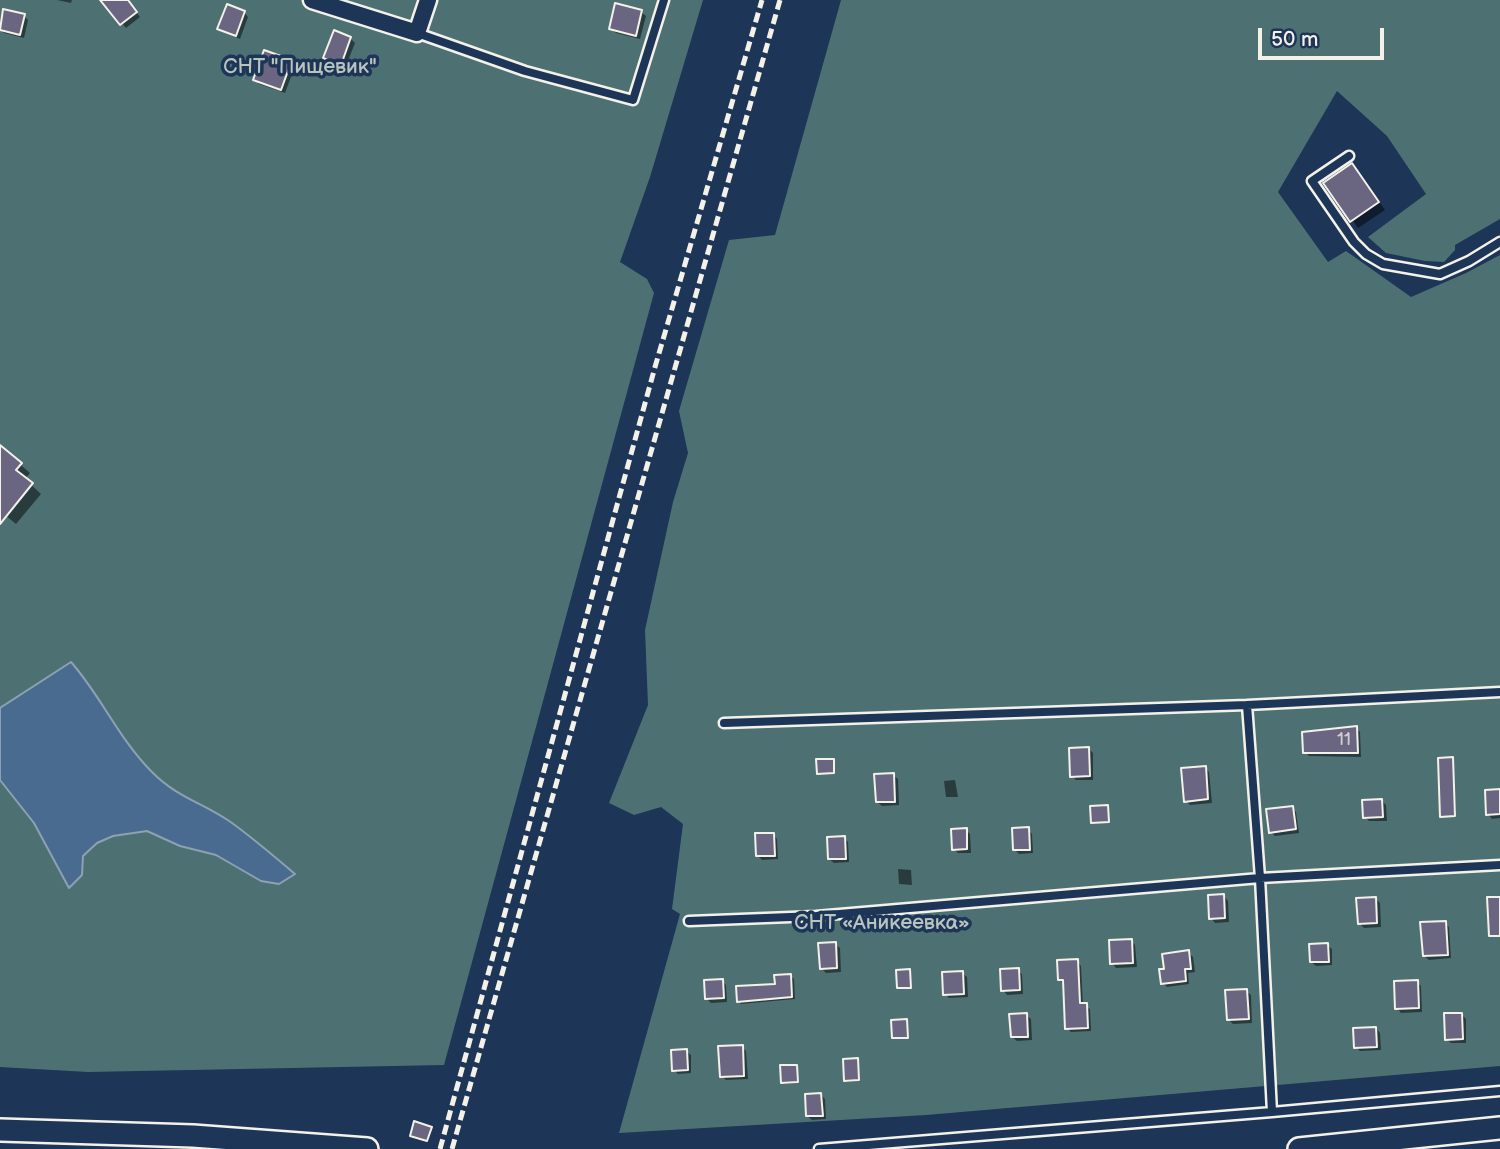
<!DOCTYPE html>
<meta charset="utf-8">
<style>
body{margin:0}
#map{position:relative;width:1500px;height:1149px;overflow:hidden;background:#1d3557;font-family:"Balsamiq Sans",sans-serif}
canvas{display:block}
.scale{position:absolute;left:1258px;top:28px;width:126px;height:32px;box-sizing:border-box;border:4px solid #f4f1e8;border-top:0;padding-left:9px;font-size:21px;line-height:24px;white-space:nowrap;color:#f4f1e8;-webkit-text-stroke:5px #1d3557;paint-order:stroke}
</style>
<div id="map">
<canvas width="1500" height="1149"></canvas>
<div class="scale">50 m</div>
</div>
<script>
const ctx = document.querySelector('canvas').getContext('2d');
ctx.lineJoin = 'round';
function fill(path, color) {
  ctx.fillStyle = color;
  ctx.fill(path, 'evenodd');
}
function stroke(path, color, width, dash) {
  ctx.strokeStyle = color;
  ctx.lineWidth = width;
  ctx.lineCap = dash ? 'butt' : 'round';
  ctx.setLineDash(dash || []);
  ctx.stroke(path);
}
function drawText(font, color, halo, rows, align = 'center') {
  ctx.font = font + ' "Balsamiq Sans",sans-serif';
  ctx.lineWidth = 7;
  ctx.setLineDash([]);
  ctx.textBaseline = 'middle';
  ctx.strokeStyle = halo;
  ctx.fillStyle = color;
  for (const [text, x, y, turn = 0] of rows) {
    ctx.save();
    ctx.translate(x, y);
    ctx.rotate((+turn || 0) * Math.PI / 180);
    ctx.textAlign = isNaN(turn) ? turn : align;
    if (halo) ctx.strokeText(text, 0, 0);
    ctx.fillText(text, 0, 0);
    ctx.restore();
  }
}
fill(new Path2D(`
 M0 0H703L650 177 620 262 647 279 654 293 444 1065 88 1072 0 1067V780L34 823 69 887 82 875 83 856 97 843 113 836 147 831 180 846 216 855 261 881 231 822 181 797 152 773 128 747 86 680 71 662 0 708Z
 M841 0H1500V219L1455 245V250L1444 262 1425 261 1386 253 1368 237 1426 194 1387 136 1337 91 1278 192 1328 262 1346 251 1411 297 1466 273 1500 255V1066L926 1115 619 1133 680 914 672 909 683 824 661 807 634 815 609 803 648 705 645 630 673 502 688 453 679 411 729 240 775 235Z`), '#4d7173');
const water = new Path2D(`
 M71 662C101 696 119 739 151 771 177 798 204 803 232 823 254 839 275 857 295 874L279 884 261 881 216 855 180 846 147 831 113 836 97 843 83 856 82 875 69 888 34 823 0 780V708Z`);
fill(water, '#486b8f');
stroke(water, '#8da1b3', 2);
fill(new Path2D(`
 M57 0H72L71 3Z
 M111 0H127L140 17 126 28 106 4Z
 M4 11 24 16 28 20 24 38 4 33 0 29Z
 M244 12 248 17 240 39 224 32 219 28Z
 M641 12 646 16 640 39 616 33 611 29Z
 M350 38 355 43 345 68 330 62 325 58Z
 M291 62 295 66 285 93 259 84 255 79Z
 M1352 165 1385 210 1358 228 1326 183Z
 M0 447 30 473 25 479 41 494 16 524 0 511Z
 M1356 728 1360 732 1361 757 1309 756 1305 752Z
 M1089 749 1093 753V780H1076L1072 776Z
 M1453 759 1456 817H1444L1442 816Z
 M833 760 835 774 818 773Z
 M1205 768 1209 772 1212 803 1190 805 1186 801Z
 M893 775 898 779 899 805 882 806 877 802Z
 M955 780 958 797H946L944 781Z
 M1500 791V818L1492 819 1488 814Z
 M1382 801 1386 805 1387 821H1369L1365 817Z
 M1292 808 1296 812 1299 833 1275 836 1271 832Z
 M1028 829 1032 834 1033 853 1019 854 1015 850Z
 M966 830 970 834 971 853H958L954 849Z
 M773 834 777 839 778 859 762 860 758 856Z
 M844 838 848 842 849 862 834 863 829 859Z
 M898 869 911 870 912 885 899 884Z
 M1224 896 1228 901 1229 922 1215 923 1211 918Z
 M1376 899 1380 903 1381 927 1364 928 1359 923Z
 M1445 923 1449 927 1451 958 1429 960 1424 956Z
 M1131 941 1135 945 1137 967 1116 968 1112 963Z
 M835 944 840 948 841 972 826 973 821 968Z
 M1327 945 1332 949V965L1316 966 1311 962Z
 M1188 952 1193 957 1195 972 1188 973 1189 984 1167 987 1163 983 1166 970Z
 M1077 961 1081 966 1083 1005 1090 1009 1091 1031 1071 1032 1067 1028 1064 984 1060 980Z
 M1018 970 1022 974 1023 994 1007 995 1003 990Z
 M962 973 967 977 968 997 949 998 945 994Z
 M791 976 794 979 795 999 741 1004 738 1001 777 986Z
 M722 981 726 985 727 1002 711 1003 707 999Z
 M1417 982 1421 986 1422 1012 1401 1013 1397 1008Z
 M1246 991 1251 995 1252 1023 1233 1024 1228 1019Z
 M1461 1014 1466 1019V1043H1451L1446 1039Z
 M1026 1015 1031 1019 1032 1040 1017 1041 1012 1037Z
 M906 1021 909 1039H896L894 1038Z
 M1376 1028 1380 1033 1381 1050 1360 1051 1356 1047Z
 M742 1047 746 1051 748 1079 726 1080 721 1076Z
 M686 1051 691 1055V1073L678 1074 674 1070Z
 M857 1060 860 1081 847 1082 845 1080Z
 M796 1066 799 1083 784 1084 783 1083Z
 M821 1095 825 1099 826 1119 812 1120 807 1116Z`), '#0007');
const building = new Path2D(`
 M100 0H128L137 12 120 25Z
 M615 3 642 10 636 36 609 29Z
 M227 4 245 11 236 36 217 29Z
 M3 9 25 14 20 35 0 30Z
 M334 30 351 37 341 65 323 58Z
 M264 50 292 60 281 90 253 80Z
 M1352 163 1379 202 1350 222 1323 183Z
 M0 445 22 463 16 470 33 483 0 524Z
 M1357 726 1358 753H1303L1302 732Z
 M1089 747 1090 776 1070 777 1069 748Z
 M1453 757 1455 816 1440 817 1438 758Z
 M816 759H834V773L817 774Z
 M1206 766 1208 799 1184 802 1181 768Z
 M894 773 895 802H876L874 774Z
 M1500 789V814L1486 815 1485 790Z
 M1382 799 1383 817 1363 818 1362 800Z
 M1108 805 1109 822 1091 823 1090 806Z
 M1293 806 1296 829 1269 833 1266 809Z
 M1029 827 1030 850H1013L1012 828Z
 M967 828V849L952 850 951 829Z
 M755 833H774L775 856H756Z
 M845 836 846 859H828L827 837Z
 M1224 894 1225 918 1209 919 1208 895Z
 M1376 897 1377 923 1358 924 1356 898Z
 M1487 897H1500V936H1489Z
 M1446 921 1448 955 1423 956 1420 922Z
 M1132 939 1133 963 1110 964 1109 940Z
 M836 942 837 968 820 969 818 943Z
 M1328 943 1329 962H1310L1309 944Z
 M1189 950 1191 969H1185L1186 981 1161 984 1159 969H1164L1162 954Z
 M1078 959 1080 1003H1087L1088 1028 1065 1029 1063 980H1058L1057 960Z
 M1019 968 1020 990 1001 991 1000 969Z
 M910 969 911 988H897L896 970Z
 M963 971 964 994 943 995 942 972Z
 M791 974 792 997 737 1002 736 986 775 984 774 975Z
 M723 979 724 998 705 999 704 980Z
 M1418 980 1419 1008 1395 1009 1394 981Z
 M1247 989 1249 1019 1227 1020 1225 990Z
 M1027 1013 1028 1037H1011L1009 1014Z
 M1444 1013H1462L1463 1039 1445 1040Z
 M907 1019 908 1038H892L891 1020Z
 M1376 1027 1377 1047 1354 1048 1353 1028Z
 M743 1045 744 1076 720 1077 718 1046Z
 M687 1049 688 1070 672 1071 671 1050Z
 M858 1058 859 1080 844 1081 843 1059Z
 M780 1065H797L798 1082 781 1083Z
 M821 1093 823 1116H806L805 1094Z
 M414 1121 432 1127 427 1141 410 1136Z`);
fill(building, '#6a6581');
stroke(building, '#f4f1e8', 2);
const lane = new Path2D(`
 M417 33 525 71 633 100 664 0
 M1349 156 1312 181 1354 242 1366 254 1383 264 1440 274 1469 261 1500 242
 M1247 705 1260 878 1272 1112
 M724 723 1247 705 1500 692
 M689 921 816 916 1260 878 1500 865
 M819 1149 1272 1112 1500 1091`);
const street = new Path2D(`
 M312 0 417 33 428 0`);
const secondary = new Path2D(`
 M0 1130 193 1136 367 1149
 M1299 1149 1500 1128`);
stroke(lane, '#f4f1e8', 13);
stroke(street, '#f4f1e8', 21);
stroke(secondary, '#f4f1e8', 26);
stroke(lane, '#1d3557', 8);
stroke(street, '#1d3557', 16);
stroke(secondary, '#1d3557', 21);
stroke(new Path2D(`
 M440 1149 655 367 762 0
 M452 1149 780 0`), '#f4f1e8', 5, [10, 5]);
drawText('18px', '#d2cece', null, [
 ["11",1344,740]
]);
drawText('21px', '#bac4bf', '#1d3557', [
 ["СНТ \"Пищевик\"",300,68],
 ["СНТ «Аникеевка»",882,924]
]);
</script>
